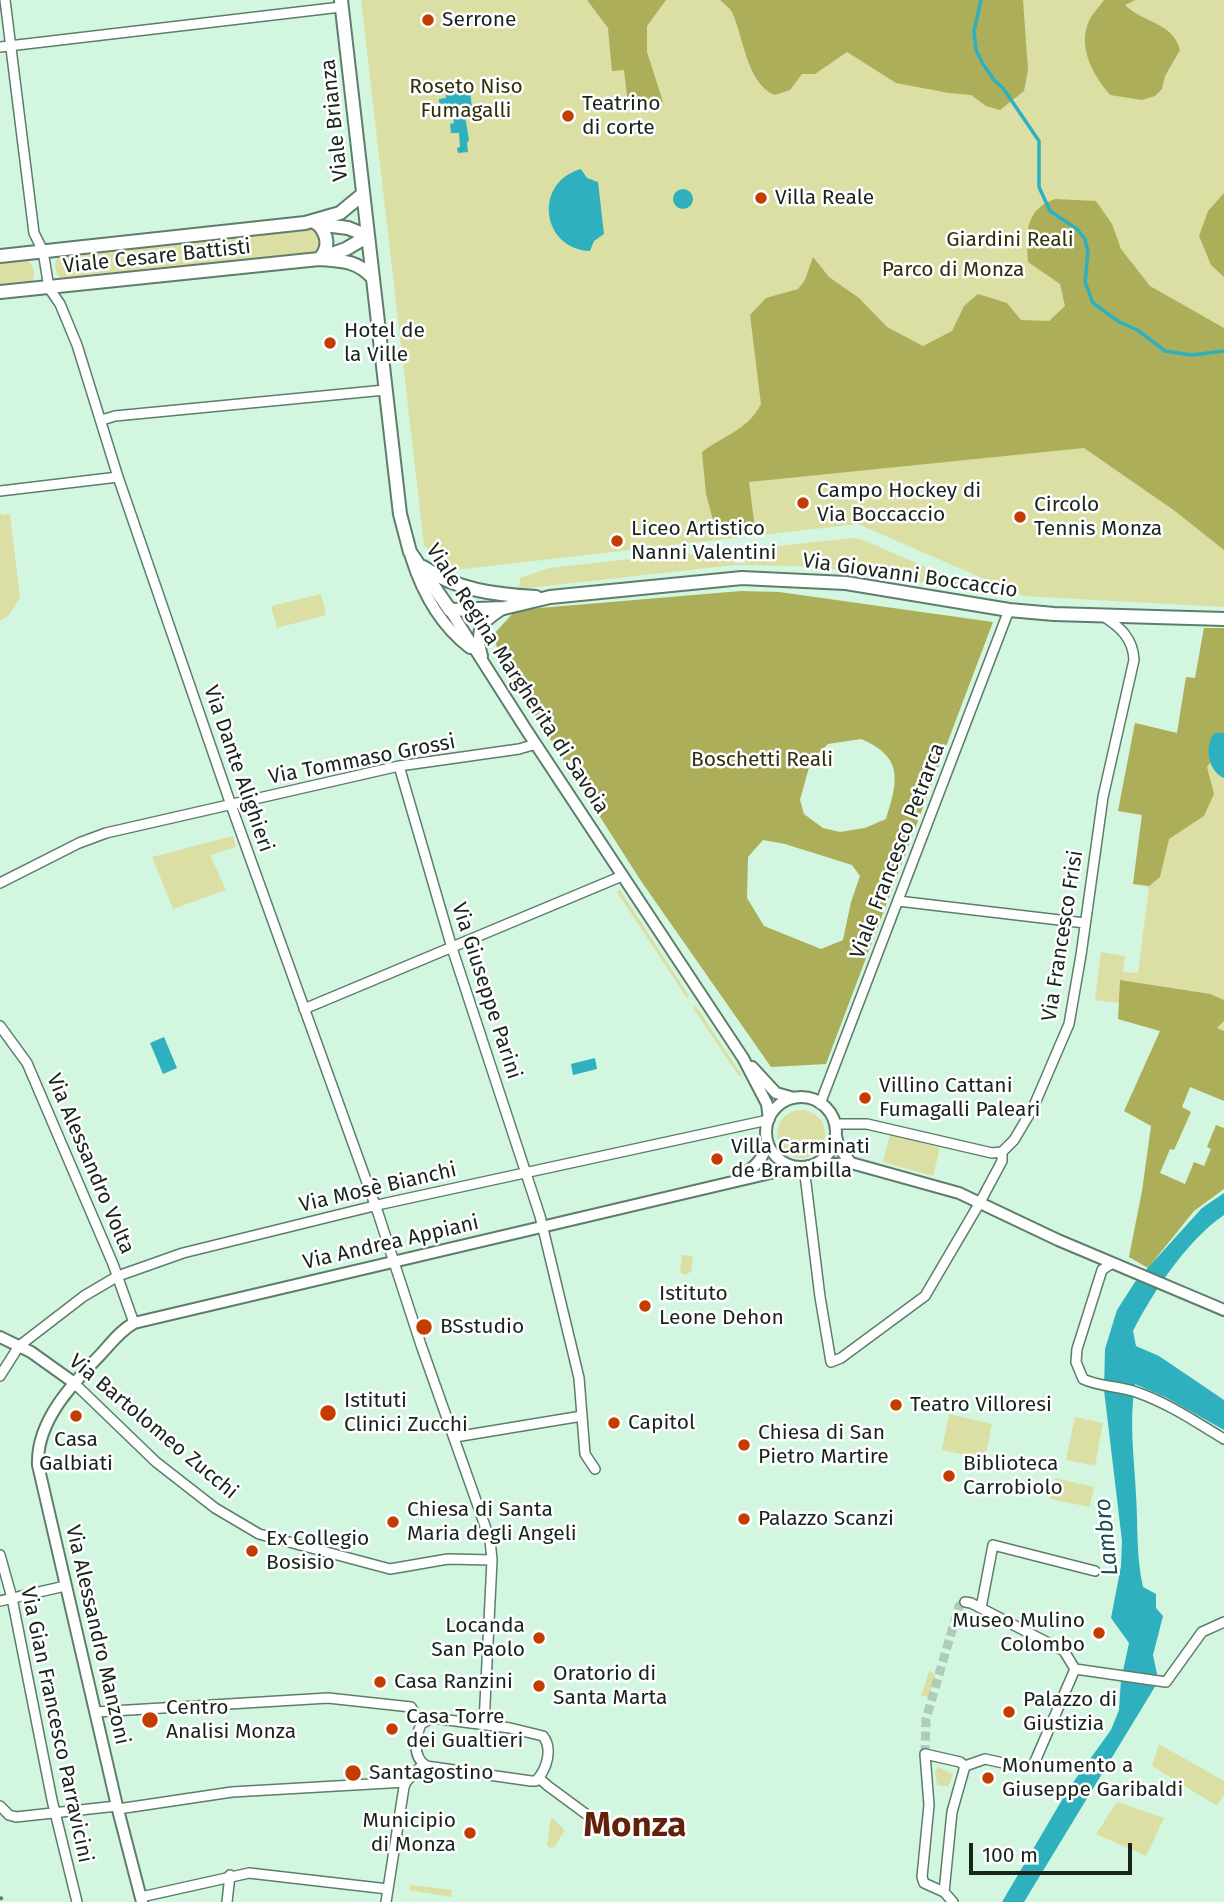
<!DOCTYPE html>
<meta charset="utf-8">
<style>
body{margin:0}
#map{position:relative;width:1224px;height:1902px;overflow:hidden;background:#d3f6e0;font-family:"Fira Sans",sans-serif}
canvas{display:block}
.scale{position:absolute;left:969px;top:1843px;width:163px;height:32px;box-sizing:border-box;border:4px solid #18241d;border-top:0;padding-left:9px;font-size:21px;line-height:24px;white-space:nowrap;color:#18241d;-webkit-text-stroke:5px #fff;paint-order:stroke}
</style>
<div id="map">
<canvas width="1224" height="1902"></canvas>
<div class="scale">100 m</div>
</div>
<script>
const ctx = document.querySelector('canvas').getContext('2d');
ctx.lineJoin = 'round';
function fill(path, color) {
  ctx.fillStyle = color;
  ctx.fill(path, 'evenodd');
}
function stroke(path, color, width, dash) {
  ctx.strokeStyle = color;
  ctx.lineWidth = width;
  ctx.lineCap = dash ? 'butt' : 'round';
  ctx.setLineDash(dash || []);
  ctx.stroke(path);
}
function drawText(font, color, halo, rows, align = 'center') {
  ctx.font = font + ' "Fira Sans",sans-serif';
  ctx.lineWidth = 5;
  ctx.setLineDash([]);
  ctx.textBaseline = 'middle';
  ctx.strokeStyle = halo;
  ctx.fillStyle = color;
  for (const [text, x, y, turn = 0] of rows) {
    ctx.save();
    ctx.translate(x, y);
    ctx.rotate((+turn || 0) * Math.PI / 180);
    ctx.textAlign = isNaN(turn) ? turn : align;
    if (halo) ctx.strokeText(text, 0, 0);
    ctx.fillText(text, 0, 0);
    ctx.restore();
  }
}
fill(new Path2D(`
 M361 0H1224V607L1023 596 858 524 446 571 424 545Z
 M309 229 317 232 322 239 320 248 312 254 64 280C56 276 54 268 56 260L60 256Z
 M20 260 29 261C34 269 36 274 32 282L0 288V263Z
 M0 508 1 515 10 514 20 597 9 615 0 621Z
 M852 538 863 540 968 585V590L860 572 798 566 735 565 519 589 520 578 549 568 686 553 697 556H732L735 563H745V555L759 551 761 548Z
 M321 594 326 615 277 628 271 606Z
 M1204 628H1224V1049L1118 1019 1120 1003 1095 1000 1101 952 1125 956 1123 972 1138 973 1149 887 1133 884 1142 815 1118 811 1135 723 1177 733 1186 677 1195 678Z
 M233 836 236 847 210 855 226 890 173 909 152 857Z
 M620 890 689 996 687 998 617 892Z
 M696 1006 743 1077 739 1076 693 1008Z
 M777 1134a24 24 0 1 1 48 0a24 24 0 1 1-48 0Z
 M890 1134 940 1148 933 1176 883 1162Z
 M682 1255 693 1256 691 1272 684 1275 680 1272Z
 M949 1414 992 1424 985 1459 942 1450Z
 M1075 1417 1103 1423 1095 1466 1066 1460Z
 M1055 1478 1094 1487 1090 1507 1050 1499Z
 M929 1671 933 1673 935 1676 929 1697 921 1696Z
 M1159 1744 1224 1781V1795L1217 1806 1152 1766Z
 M938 1767 953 1774 948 1787 937 1785 935 1771Z
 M1117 1802 1164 1818 1146 1856 1096 1834Z
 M551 1817 565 1830 555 1846 550 1848 547 1845Z
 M410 1885 452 1890 451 1897 409 1890Z`), '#dcdfa4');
fill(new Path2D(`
 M587 0H666L647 26V52L663 102 628 105 624 70 612 71 608 28Z
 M720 0H1023L1028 70 1024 91 1000 110 986 106 971 95 949 93 896 83 847 52 815 74H802L790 90 775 95C747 85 743 35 732 12 729 7 724 4 720 0Z
 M1104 0H1135L1125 5C1143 23 1173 22 1180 50L1165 76 1162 89 1155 96 1142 100 1110 95C1094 76 1078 49 1088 23 1091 15 1099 7 1104 0Z
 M1224 193V277L1211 265 1199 236 1208 211Z
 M1055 199 1096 201 1112 224 1121 249 1150 286 1224 328V550L1175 511 1084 448 749 482 755 528 713 520 706 494 702 452C723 436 749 429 761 404L750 315 766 298 798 289 805 280 813 257 829 277 859 298 887 327 923 346 952 331 964 306 978 294 1007 303 1021 320 1049 321 1065 306 1060 284 1028 262C1026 234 1024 210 1055 199Z
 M741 591 779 592 993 622 826 1064 771 1067 641 881 503 665 493 635 516 610ZM861 739C904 757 898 781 886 819L865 828 840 832 823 828 804 814 800 800 811 760 828 744ZM763 840 785 844 852 865 860 876 851 902 843 940 821 949 764 926 747 898 748 857Z
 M1204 628H1224V733H1214L1209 748 1211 761 1207 767 1214 794 1204 816 1169 839 1160 877 1149 886 1133 884 1142 815 1118 811 1135 723 1177 733 1186 677 1195 678Z
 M1120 980 1210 994 1224 1000V1021L1217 1028 1224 1031V1101L1190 1087 1182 1107 1191 1112 1174 1150 1170 1149 1160 1173 1185 1184 1194 1162 1204 1166 1211 1149 1207 1147 1216 1125 1224 1128V1189L1194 1211 1148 1268 1129 1257 1142 1191 1151 1126 1124 1111 1160 1031 1118 1019Z`), '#acae59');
fill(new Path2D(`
 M461 86 462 92 470 91 472 107 470 108 471 115 465 116 469 140 467 143 468 152 458 153 457 148 460 147 459 133H451L450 124 454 123 452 111 440 112 439 99 446 98 445 88Z
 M581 169 587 178 598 182 604 234 594 241 590 251C541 249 533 182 581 169Z
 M673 199a10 10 0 1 1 20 0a10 10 0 1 1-20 0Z
 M1214 733H1224V778C1208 771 1204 747 1214 733Z
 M164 1037 177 1068 163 1074 150 1043Z
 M595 1058 597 1069 573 1075 571 1064Z
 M1224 1193V1215C1187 1240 1153 1292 1133 1331L1136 1346 1159 1356 1224 1400V1430L1167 1398 1135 1384C1129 1422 1134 1456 1136 1494 1138 1525 1136 1556 1143 1587L1156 1594V1608L1163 1616 1153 1655 1157 1674 1156 1685 1024 1902H1002L1069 1788 1111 1730 1119 1710 1121 1680 1129 1643 1111 1618 1121 1566 1122 1541 1104 1390 1105 1349 1117 1310 1135 1282 1202 1208Z`), '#2eb0be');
stroke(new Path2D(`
 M981 0 974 31 976 50 983 64 994 80 1003 88 1039 141V187L1050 211 1077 229 1085 239 1088 252 1085 282 1093 303 1118 321 1139 331 1165 351 1192 355 1224 351`), '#2eb0be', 3.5);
stroke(new Path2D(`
 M925 1754 926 1719 955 1620 959 1606 965 1602`), '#aeccb9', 9, [9, 4.5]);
const minor = new Path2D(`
 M5 0 34 233 43 251 49 288 60 304 77 345 118 477 231 805 378 1213 421 1345 490 1540 492 1560 484 1724
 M0 47 341 7
 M102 420 115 416 385 390
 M0 491 118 477
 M399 766 452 948 540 1216 579 1378 585 1454 595 1469
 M0 883 79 843 106 833 399 766 519 749 536 744
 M898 901 1085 923
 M304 1009 622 876
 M0 1026 27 1063 113 1264 134 1323
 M820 1104 1009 610
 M835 1124H867L992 1153 1002 1152
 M804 1167 820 1297 831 1362 841 1358 925 1296 979 1204 1002 1161V1152L1014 1140 1033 1108 1069 1024 1081 955 1103 797 1134 660C1133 638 1120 627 1103 616
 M1112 1263 1102 1270 1077 1349 1076 1362 1083 1379C1100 1387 1119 1386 1136 1392 1168 1403 1196 1422 1224 1439
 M0 1376 19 1346 84 1296 118 1276 183 1253 382 1204 768 1120
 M73 1382 156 1462 215 1508 259 1534 390 1569 448 1559 492 1560
 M455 1437 582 1416
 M0 1555 12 1598 52 1800 77 1902
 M0 1601 65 1586
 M965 1602 971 1603 1064 1651 1075 1669 1166 1682 1202 1632 1224 1622
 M981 1608 993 1545 1095 1571
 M96 1712 328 1698 411 1707 421 1724
 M432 1718 510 1728 543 1736C553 1749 547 1769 536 1781H531L426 1766C412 1756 415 1739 421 1724Z
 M925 1754 960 1762 965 1766 952 1812 944 1892 924 1883 922 1877 929 1805Z
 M965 1766 985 1759 1017 1766H1033L1075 1669
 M539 1778 548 1786 605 1828
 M0 1806 9 1815 16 1817 117 1806
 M118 1809 232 1792 406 1782
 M944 1892 953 1902
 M141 1897 249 1873 388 1889
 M227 1902 230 1875
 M386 1902 404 1787 406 1782 423 1764`);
const tertiary = new Path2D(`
 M411 557C422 592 441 626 470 648
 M450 610 527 731 743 1058 767 1104 769 1119
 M482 656C474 628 481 623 504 608
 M752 1067 776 1093 794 1098
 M766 1132a35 35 0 1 1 70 0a35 35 0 1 1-70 0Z
 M836 1136 839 1148 851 1163
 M808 1166 851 1163 959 1193 1058 1240 1224 1310
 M741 1177C754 1167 765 1159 767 1141
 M0 1337 31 1352 73 1382
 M142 1902 117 1806 38 1465C36 1421 73 1383 102 1353 112 1342 121 1330 134 1323L796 1167`);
const secondary = new Path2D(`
 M341 0 400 514 410 552 450 610
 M317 224 348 228 368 236
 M318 224C328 235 330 248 319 259
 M0 256 305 223 340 213 363 194
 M326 256 346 249 368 236
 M0 292 319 259C341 261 356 260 372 277
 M423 567C457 590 495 595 536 597
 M450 610 504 608 550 597 742 578 846 583 1009 610 1054 614 1224 619`);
stroke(minor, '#5e7d6b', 12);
stroke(tertiary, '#5e7d6b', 14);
stroke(secondary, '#5e7d6b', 16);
stroke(minor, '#fff', 9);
stroke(tertiary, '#fff', 10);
stroke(secondary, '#fff', 12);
stroke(new Path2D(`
 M0 1897 5 1902`), '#677d6f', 3.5, [3.5, 7]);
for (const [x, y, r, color] of [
 [428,20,7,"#c33c00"],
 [568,116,7,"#c33c00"],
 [761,198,7,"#c33c00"],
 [330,343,7,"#c33c00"],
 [803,503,7,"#c33c00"],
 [1020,517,7,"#c33c00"],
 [617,541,7,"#c33c00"],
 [865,1098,7,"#c33c00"],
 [717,1159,7,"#c33c00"],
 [645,1306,7,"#c33c00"],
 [424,1327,9,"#c33c00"],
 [896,1405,7,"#c33c00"],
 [328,1413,9,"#c33c00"],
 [76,1416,7,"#c33c00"],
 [614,1423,7,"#c33c00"],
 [744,1445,7,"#c33c00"],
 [949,1476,7,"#c33c00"],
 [744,1519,7,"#c33c00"],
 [393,1522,7,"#c33c00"],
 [252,1551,7,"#c33c00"],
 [1099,1633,7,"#c33c00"],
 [539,1638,7,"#c33c00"],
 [380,1682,7,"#c33c00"],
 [539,1686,7,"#c33c00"],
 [1009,1712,7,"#c33c00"],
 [150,1720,9,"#c33c00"],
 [392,1729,7,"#c33c00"],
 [353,1773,9,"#c33c00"],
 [988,1778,7,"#c33c00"],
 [470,1833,7,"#c33c00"]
]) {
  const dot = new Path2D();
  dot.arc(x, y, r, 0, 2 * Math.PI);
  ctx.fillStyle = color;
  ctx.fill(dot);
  stroke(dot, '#fff', 2.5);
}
drawText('21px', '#18241d', '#fff', [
 ["Serrone",442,20],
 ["Teatrino",582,104],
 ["di corte",582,128],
 ["Villa Reale",775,198],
 ["Hotel de",344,331],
 ["la Ville",344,355],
 ["Campo Hockey di",817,491],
 ["Via Boccaccio",817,515],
 ["Circolo",1034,505],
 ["Tennis Monza",1034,529],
 ["Liceo Artistico",631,529],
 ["Nanni Valentini",631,553],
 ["Villino Cattani",879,1086],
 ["Fumagalli Paleari",879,1110],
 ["Villa Carminati",731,1147],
 ["de Brambilla",731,1171],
 ["Istituto",659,1294],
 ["Leone Dehon",659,1318],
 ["BSstudio",440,1327],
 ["Istituti",344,1401],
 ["Clinici Zucchi",344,1425],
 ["Teatro Villoresi",910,1405],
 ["Capitol",628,1423],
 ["Chiesa di San",758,1433],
 ["Pietro Martire",758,1457],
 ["Casa",76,1440,"center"],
 ["Galbiati",76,1464,"center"],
 ["Biblioteca",963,1464],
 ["Carrobiolo",963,1488],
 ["Chiesa di Santa",407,1510],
 ["Maria degli Angeli",407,1534],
 ["Palazzo Scanzi",758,1519],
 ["Ex Collegio",266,1539],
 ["Bosisio",266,1563],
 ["Museo Mulino",1085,1621,"right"],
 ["Colombo",1085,1645,"right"],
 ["Locanda",525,1626,"right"],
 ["San Paolo",525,1650,"right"],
 ["Oratorio di",553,1674],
 ["Santa Marta",553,1698],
 ["Casa Ranzini",394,1682],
 ["Palazzo di",1023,1700],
 ["Giustizia",1023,1724],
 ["Centro",166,1708],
 ["Analisi Monza",166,1732],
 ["Casa Torre",406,1717],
 ["dei Gualtieri",406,1741],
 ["Monumento a",1002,1766],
 ["Giuseppe Garibaldi",1002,1790],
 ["Santagostino",369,1773],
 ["Municipio",456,1821,"right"],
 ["di Monza",456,1845,"right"]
], 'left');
drawText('21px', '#30300b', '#fff', [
 ["Roseto Niso",466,87],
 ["Fumagalli",466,111],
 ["Giardini Reali",1010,240],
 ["Parco di Monza",953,270],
 ["Boschetti Reali",762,760]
]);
drawText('21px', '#18241d', '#fff', [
 ["Viale Brianza",335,120,-96],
 ["Viale Cesare Battisti",157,257,-6],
 ["Via Giovanni Boccaccio",910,576,8],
 ["Viale Regina Margherita di Savoia",517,679,57],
 ["Via Tommaso Grossi",362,760,-11],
 ["Via Dante Alighieri",238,769,71],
 ["Viale Francesco Petrarca",898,851,-69],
 ["Via Francesco Frisi",1063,936,-81],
 ["Via Giuseppe Parini",486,991,72],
 ["Via Alessandro Volta",90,1164,67],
 ["Via Mosè Bianchi",378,1188,-13],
 ["Via Andrea Appiani",391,1243,-13],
 ["Via Bartolomeo Zucchi",153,1427,40],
 ["Via Alessandro Manzoni",97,1635,77],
 ["Via Gian Francesco Parravicini",56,1725,78]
]);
drawText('italic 23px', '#194e54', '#fff', [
 ["Lambro",1107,1537,-96]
]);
drawText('bold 35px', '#62210a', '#fff', [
 ["Monza",635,1826]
]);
</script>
